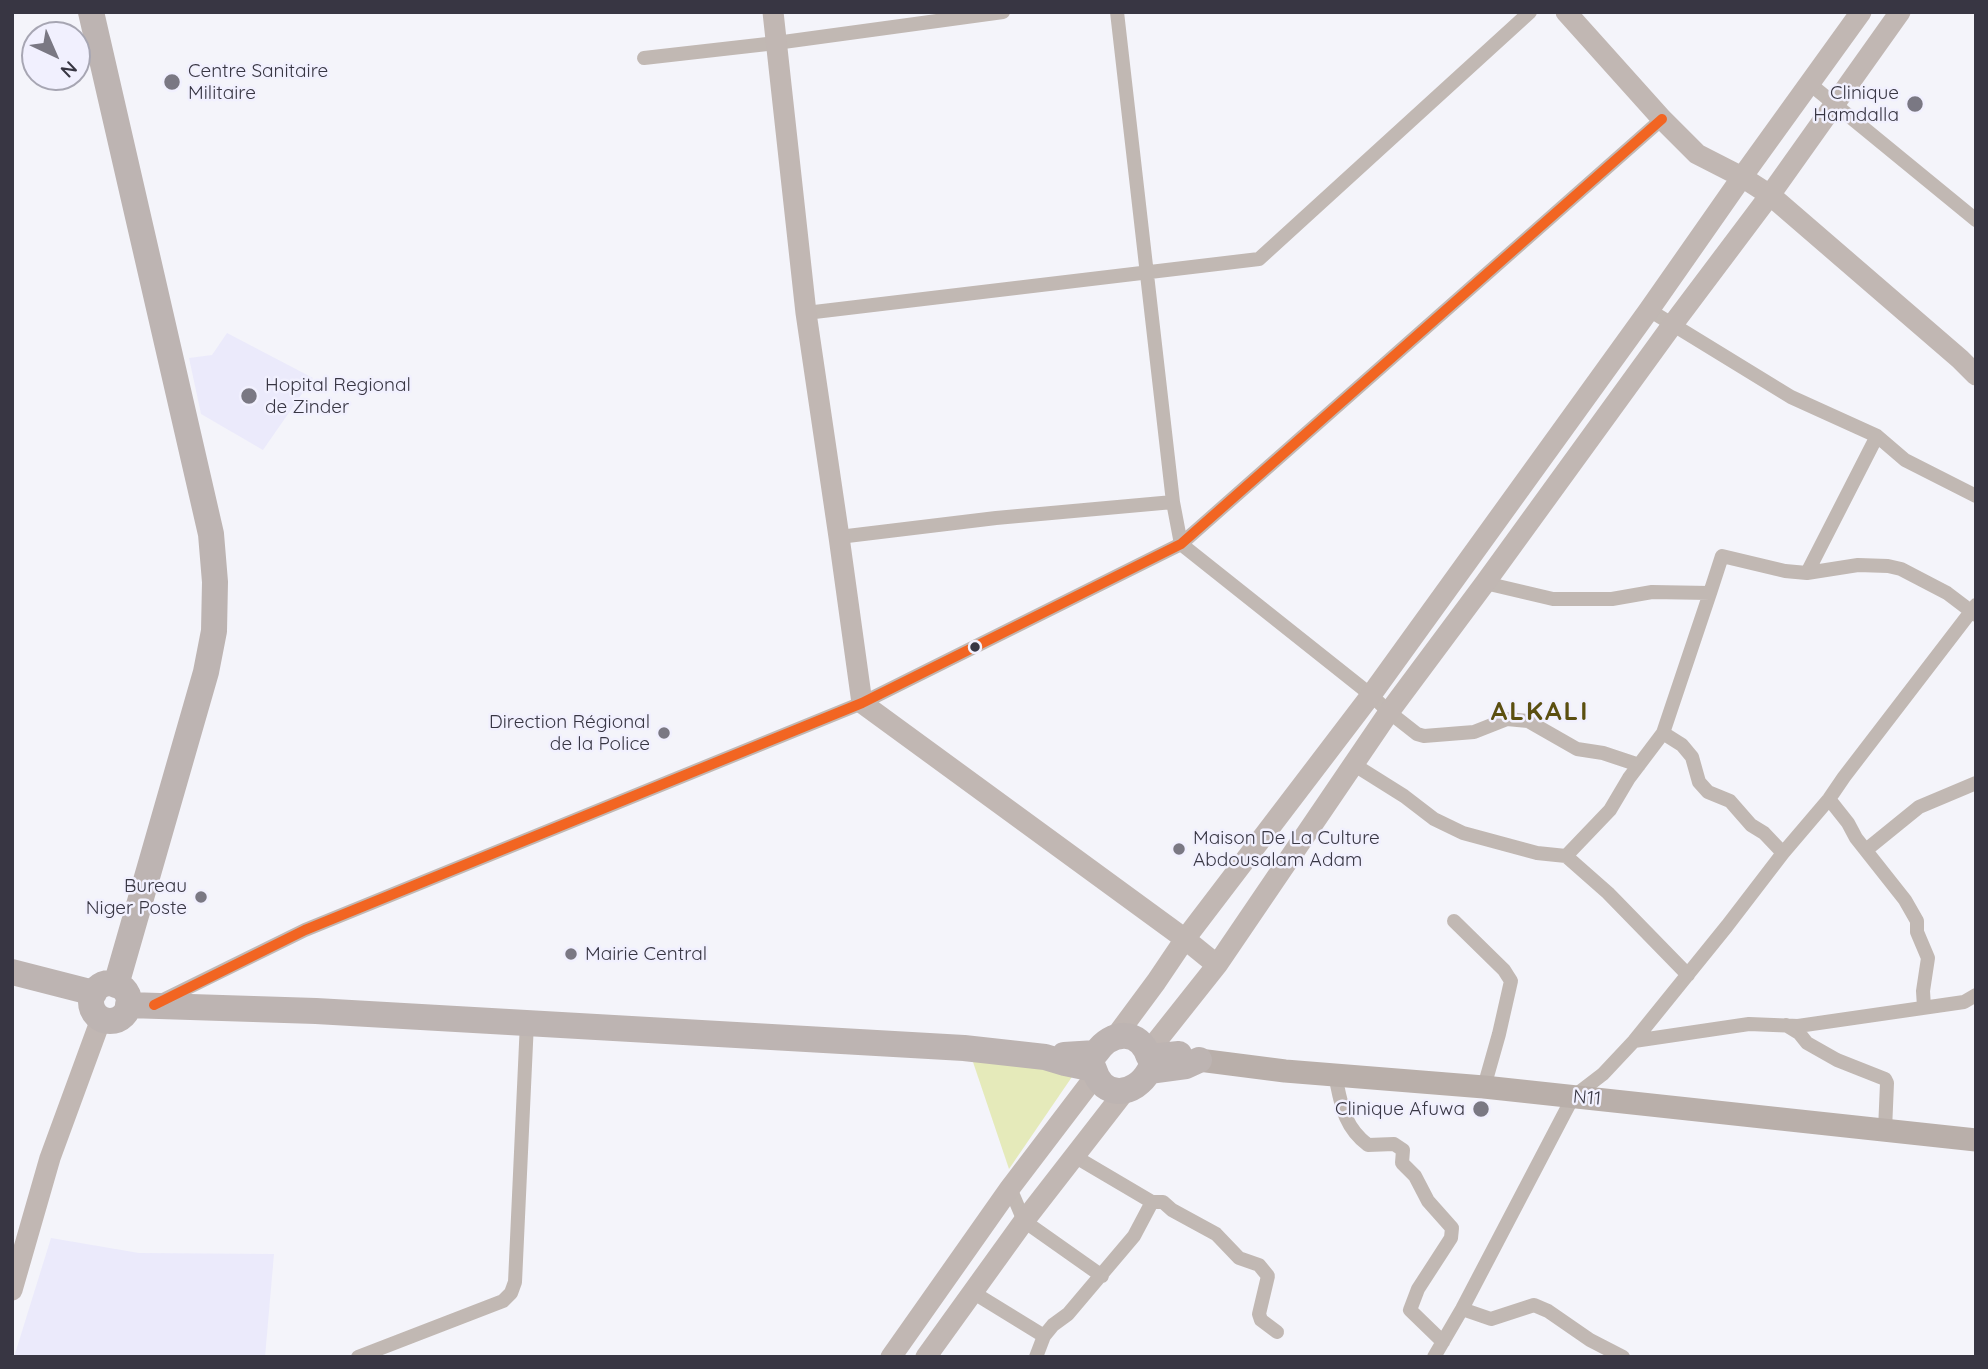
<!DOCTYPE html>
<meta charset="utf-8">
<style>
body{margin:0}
#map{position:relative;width:1988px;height:1369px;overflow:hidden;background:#f4f4fa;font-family:Quicksand,sans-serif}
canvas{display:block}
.frame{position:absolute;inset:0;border:14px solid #383643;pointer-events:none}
.north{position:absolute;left:21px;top:21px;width:70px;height:70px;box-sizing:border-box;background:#f1f0fe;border:2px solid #a7a6b3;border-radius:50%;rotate:136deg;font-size:19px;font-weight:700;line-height:28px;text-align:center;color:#383643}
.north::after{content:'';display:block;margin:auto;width:24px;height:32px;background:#7a7883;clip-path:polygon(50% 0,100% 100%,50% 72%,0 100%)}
</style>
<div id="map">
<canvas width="1988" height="1369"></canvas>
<div class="frame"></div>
<div class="north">N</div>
</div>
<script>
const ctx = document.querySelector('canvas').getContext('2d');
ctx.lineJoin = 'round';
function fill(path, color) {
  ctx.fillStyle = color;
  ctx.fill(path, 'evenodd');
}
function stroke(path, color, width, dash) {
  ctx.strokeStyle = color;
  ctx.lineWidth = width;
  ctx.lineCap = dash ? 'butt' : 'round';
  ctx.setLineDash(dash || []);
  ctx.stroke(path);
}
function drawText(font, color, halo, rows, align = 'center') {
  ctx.font = font + ' Quicksand,sans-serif';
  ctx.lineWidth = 5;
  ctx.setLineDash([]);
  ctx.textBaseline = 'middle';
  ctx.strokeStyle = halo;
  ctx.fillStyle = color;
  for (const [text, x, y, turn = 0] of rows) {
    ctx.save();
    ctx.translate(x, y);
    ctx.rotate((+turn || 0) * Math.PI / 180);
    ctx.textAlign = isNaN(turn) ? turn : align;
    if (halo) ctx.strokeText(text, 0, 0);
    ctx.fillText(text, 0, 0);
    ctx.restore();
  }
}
fill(new Path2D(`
 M227 333 313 378 263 450 201 414 189 358 212 355Z
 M51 1238 139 1253 274 1254 265 1357H14Z`), '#ebeafb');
fill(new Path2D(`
 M972 1059 1076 1071 1009 1169Z`), '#e5eaba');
stroke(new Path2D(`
 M1117 12 1173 502 1181 544 1371 695 1389 712 1417 734 1424 736 1474 732 1507 719 1528 721 1577 749 1603 753 1639 765
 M644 58 776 43 1003 12
 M1810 84 1976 220
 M1649 310 1791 397 1877 436 1905 460 1976 496
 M806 313 1259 259 1530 12
 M839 537 996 518 1173 502
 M1807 573 1877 436
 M1485 583 1553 599H1612L1652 592 1710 593 1722 556 1785 571 1807 573 1858 565 1888 566 1901 569 1947 593 1976 615
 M1710 593 1663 733 1682 745 1692 757 1699 782 1708 792 1730 801 1751 825 1764 833 1783 853
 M1353 764 1404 796 1434 819 1463 833 1537 853 1566 856 1608 893 1688 975
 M1829 799 1848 823 1856 838 1905 900 1917 921V932L1928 958 1923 991 1924 1007
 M1866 850 1919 807 1976 783
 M1566 856 1610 810 1629 778 1663 733
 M1454 921 1504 970 1511 981 1499 1034 1484 1087
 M161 1001 305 930 862 703 1181 544 1662 119
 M1786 1025 1799 1033 1807 1043 1837 1060 1885 1079 1887 1083 1885 1130
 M1634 1041 1749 1024 1798 1026 1964 1002 1976 995
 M1335 1075C1341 1103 1343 1126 1368 1145L1394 1144 1403 1150 1402 1163 1415 1176 1428 1201 1452 1228 1451 1238 1418 1289 1410 1310 1443 1342
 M1074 1156 1152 1202H1163L1172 1210 1216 1234 1239 1258 1259 1265 1268 1276 1259 1314 1261 1320 1277 1332
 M1010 1188 1024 1221 1102 1276
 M974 1293 1044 1336
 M1462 1309 1491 1319 1534 1305 1548 1311 1590 1340 1623 1357
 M358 1357 503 1301 511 1293 515 1282 527 1022
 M1036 1357 1044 1336 1053 1325 1068 1314 1134 1236 1152 1202
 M1434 1357 1462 1309 1573 1097 1603 1074 1634 1041 1727 926 1783 853 1829 799 1844 777 1976 605`), '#c1b8b3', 14);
stroke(new Path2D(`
 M773 12 806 313 839 537 862 703 1185 939 1217 965
 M1566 12 1662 119 1697 154 1742 177 1770 195 1960 359 1976 375
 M1116 1036 1156 982 1185 939 1371 695 1649 310 1742 177 1861 12
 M1148 1052 1217 965 1389 712 1485 583 1673 324 1770 195 1900 12
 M12 1290 50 1158 101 1019
 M891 1357 1010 1188 1096 1075
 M926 1357 1024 1221 1125 1091`), '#c1b7b3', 21);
stroke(new Path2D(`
 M1199 1060 1285 1071 1484 1087 1976 1140`), '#b9afaa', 23);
stroke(new Path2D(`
 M91 12 211 534 215 582 214 631 206 672 116 985
 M12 972 94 993
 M91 1002a19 19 0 1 1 38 0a19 19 0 1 1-38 0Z
 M128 1005 316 1011 964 1048 1045 1057 1065 1063 1094 1069C1103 1100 1135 1096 1149 1071L1186 1066 1199 1060
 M1064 1055 1096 1053C1111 1031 1139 1028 1149 1057L1179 1054`), '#bdb4b2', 26);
stroke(new Path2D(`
 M154 1005 305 930 862 703 1181 544 1662 119`), '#f26522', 10);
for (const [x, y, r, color] of [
 [172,82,9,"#7a7883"],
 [1915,104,9,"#7a7883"],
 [249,396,9,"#7a7883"],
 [975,647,6,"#383643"],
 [664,733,7,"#7a7883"],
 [1179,849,7,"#7a7883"],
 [201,897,7,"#7a7883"],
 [571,954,7,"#7a7883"],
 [1481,1109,9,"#7a7883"]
]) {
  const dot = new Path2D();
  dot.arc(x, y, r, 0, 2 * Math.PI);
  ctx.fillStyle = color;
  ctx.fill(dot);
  stroke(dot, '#f1f0fe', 2.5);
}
drawText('19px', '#383643', '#f1f0fe', [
 ["Centre Sanitaire",188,71],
 ["Militaire",188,93],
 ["Clinique",1899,93,"right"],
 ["Hamdalla",1899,115,"right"],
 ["Hopital Regional",265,385],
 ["de Zinder",265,407],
 ["Direction Régional",650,722,"right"],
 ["de la Police",650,744,"right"],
 ["Maison De La Culture",1193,838],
 ["Abdousalam Adam",1193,860],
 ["Bureau",187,886,"right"],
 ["Niger Poste",187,908,"right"],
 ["Mairie Central",585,954],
 ["Clinique Afuwa",1465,1109,"right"]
], 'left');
drawText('19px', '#383643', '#f1f0fe', [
 ["N11",1587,1098,5]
]);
ctx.letterSpacing = '2px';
drawText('bold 26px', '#5b4f10', '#f1f0fe', [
 ["ALKALI",1540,712]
]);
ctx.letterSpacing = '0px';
</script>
